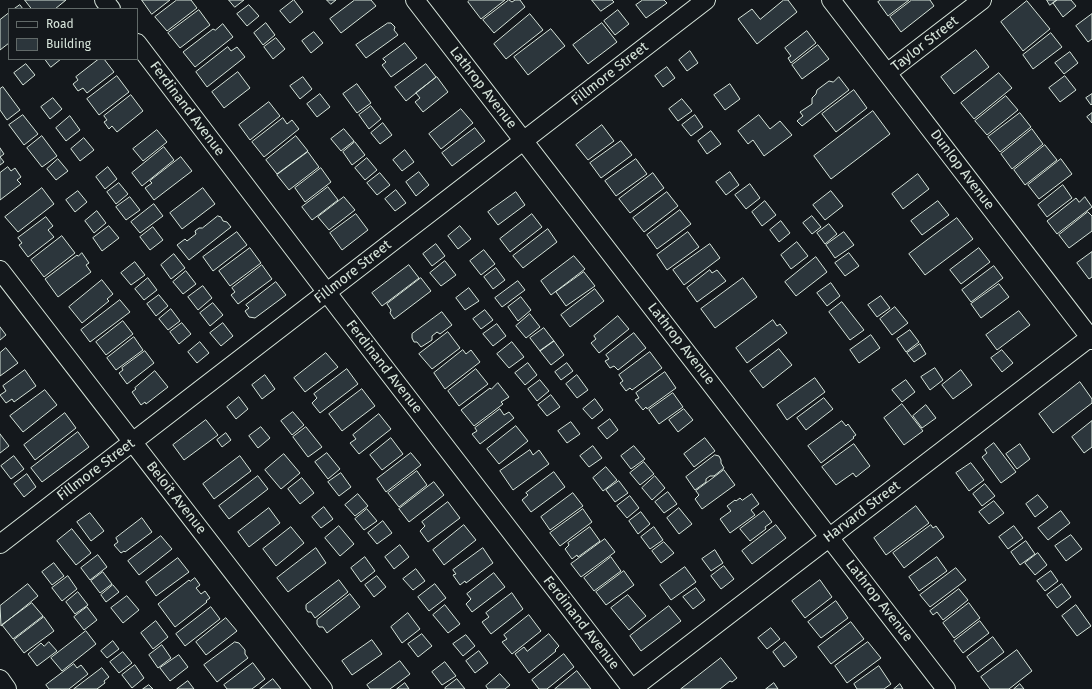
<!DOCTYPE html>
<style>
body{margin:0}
#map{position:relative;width:1092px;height:689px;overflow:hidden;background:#14181c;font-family:"Fira Sans",sans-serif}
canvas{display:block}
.legend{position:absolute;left:8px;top:8px;width:130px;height:52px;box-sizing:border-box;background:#14181c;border:1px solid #626a69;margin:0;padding:5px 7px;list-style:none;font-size:12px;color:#d8e6dc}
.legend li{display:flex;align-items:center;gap:8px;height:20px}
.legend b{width:20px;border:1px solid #626a69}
</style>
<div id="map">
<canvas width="1092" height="689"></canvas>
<ul class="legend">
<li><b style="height:5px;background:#14181c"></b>Road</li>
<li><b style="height:11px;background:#2c363c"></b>Building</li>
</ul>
</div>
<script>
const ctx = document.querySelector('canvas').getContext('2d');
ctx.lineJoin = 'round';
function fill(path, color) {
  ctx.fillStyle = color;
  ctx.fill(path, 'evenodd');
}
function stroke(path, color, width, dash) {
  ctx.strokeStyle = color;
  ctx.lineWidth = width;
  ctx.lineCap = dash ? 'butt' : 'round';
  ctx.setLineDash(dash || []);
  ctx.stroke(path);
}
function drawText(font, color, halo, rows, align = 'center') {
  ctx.font = font + ' "Fira Sans",sans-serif';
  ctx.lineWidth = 3;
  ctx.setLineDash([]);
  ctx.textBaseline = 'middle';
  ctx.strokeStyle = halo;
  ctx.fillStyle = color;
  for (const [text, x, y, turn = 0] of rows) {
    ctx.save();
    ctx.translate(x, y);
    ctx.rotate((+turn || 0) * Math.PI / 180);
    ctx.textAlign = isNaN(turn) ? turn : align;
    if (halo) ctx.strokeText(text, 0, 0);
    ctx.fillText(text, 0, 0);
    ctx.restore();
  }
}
const building = new Path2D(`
 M25 0H66L55 9H32Z
 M142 0H170L152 14Z
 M177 0H191L197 8 167 31 155 17Z
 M229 0H244L235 7Z
 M294 0 303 12 290 23 280 11Z
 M327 0H336L331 4Z
 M355 0H371L376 6 341 33 330 19Z
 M470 0H505L481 19 468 2Z
 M509 0 512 2 515 0H520L525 7 494 33 483 20Z
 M592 0H612L614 2 601 11Z
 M643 0H664L667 3 646 18 636 5Z
 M784 0H788L797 12 757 44 738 19 752 9 760 19Z
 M881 0H909L888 16 878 2Z
 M912 0H930L934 6 901 32 890 17Z
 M1047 0H1057L1050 5Z
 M1057 0H1071L1076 6 1063 17 1053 3Z
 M1027 1 1050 29 1023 51 1001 22Z
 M20 5 23 9H14Z
 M249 5 259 16 247 26 237 14Z
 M199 10 210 25 180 48 168 33Z
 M618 10 629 24 615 35 604 21Z
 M9 13V43L0 50V20Z
 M530 14 543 30 506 59 494 44Z
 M1092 14V39L1088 42 1076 26Z
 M266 23 275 35 263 45 254 33Z
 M388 23H391L395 27 394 30 398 35 366 58 356 45Z
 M602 23 617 42 588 64 573 45Z
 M223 24 233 37 195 67 183 52 213 29 215 30Z
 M551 29 565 46 528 75 514 57Z
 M807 31 816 43 791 63 788 58 791 56 785 48Z
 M314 32 323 43 311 53 302 41Z
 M1051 33 1062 47 1033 69 1023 55Z
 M276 38 285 49 273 59 264 47Z
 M405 43 417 58 391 77 382 65 386 62 383 59Z
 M818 45 829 59 802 79 792 65Z
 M228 47 231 51 237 47 245 57 207 87 196 72Z
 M976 50 989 67 954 94 941 77Z
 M690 51 698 63 687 71 679 60Z
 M1070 52 1078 63 1064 74 1055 63Z
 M45 59H61L51 67Z
 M99 59H104L114 72 87 93 83 88 78 91 73 84 78 80 76 77Z
 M26 64 35 75 23 85 14 73Z
 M426 64 436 77 406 101 395 87Z
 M667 67 675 78 663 87 655 76Z
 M238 72 250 88 224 108 212 92Z
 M999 73 1012 88 974 119 961 103Z
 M117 76 129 92 99 115 87 99Z
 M1065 76 1076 90 1060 102 1049 88Z
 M303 77 312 89 300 99 290 86Z
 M437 77 448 92 423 112 415 102 420 98 416 93Z
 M839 77 849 90 802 126 797 121 803 116 800 112 812 104V98L816 94 817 90 829 81 833 82Z
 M357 84 371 103 357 113 343 94Z
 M730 84 740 99 725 110 714 95Z
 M3 87 20 110 7 120 0 110V89Z
 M854 90 867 108 836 132 822 114Z
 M320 94 330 107 317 117 307 104Z
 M1092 94V104L1091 105 1086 98Z
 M131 95 143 111 117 132 112 126 109 129 104 122 107 120 104 116Z
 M1006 96 1018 110 987 135 975 121Z
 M53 98 62 109 50 119 41 107Z
 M682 99 692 111 678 121 669 109Z
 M269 102 280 116 250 140 239 125Z
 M371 106 381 119 369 129 359 115Z
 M461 109 473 123 441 149 429 134Z
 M873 111 890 134 831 179 814 156Z
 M1020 113 1031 127 1000 152 988 137Z
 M1092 113V123L1087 117Z
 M23 115 38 134 24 145 9 125Z
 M695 115 703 127 691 136 682 125Z
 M759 115 770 129 780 121 792 135 764 156 753 140 748 144 738 131Z
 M70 116 80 130 66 141 56 128Z
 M283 118 287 124 292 120 299 129 264 157 252 142Z
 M383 123 392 135 380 144 371 133Z
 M602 125 614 141 588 160 576 145Z
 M475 128 485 141 452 166 442 153Z
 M344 129 354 141 341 151 331 139Z
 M1032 129 1043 144 1012 169 1001 154Z
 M157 130 167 142 143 161 133 149Z
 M711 131 721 144 707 154 698 141Z
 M42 136 57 156 42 167 27 148Z
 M296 136 308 151 277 174 266 160Z
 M84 138 94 150 80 161 71 149Z
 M621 141 632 155 601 178 590 163Z
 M355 142 365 155 352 165 343 152Z
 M1045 145 1057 160 1025 185 1014 170Z
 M164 147 174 160 142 186 132 173Z
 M0 148 4 154 0 157 4 162 0 165Z
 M405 150 414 162 402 171 393 160Z
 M308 152 319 167 289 190 277 175Z
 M181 157 192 171 154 200 145 188 152 183 150 181Z
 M367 158 377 170 365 180 355 168Z
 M58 159 68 171 56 180 47 169Z
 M636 159 647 174 616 196 605 181Z
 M1061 159 1072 174 1039 199 1028 185Z
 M8 167 11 171 15 168 21 177 17 180 21 184 0 200V173Z
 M108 167 117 179 105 189 96 177Z
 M321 168 331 182 305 202 295 188Z
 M419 172 429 185 416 196 406 182Z
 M730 172 739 185 726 195 716 182Z
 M380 173 390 185 377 195 367 183Z
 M653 173 664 188 630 213 619 199Z
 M918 174 929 189 903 209 892 194Z
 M119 183 128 194 116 204 107 192Z
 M750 184 760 198 746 209 735 195Z
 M1063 185 1072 198 1047 217 1038 205Z
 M328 187 338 200 312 220 302 207Z
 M42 188 54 204 18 232 5 217Z
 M203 188 215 204 182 229 170 213Z
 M396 190 406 203 395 211 385 199Z
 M78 191 87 202 75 212 66 200Z
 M831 191 843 206 825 220 813 205Z
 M516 192 525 205 498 225 488 212Z
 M667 192 678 206 644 232 633 218Z
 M130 197 140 210 126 220 116 207Z
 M344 197 355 210 329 230 318 217Z
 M1085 197 1092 207 1057 234 1047 221 1076 198 1079 202Z
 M765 201 776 215 762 226 752 212Z
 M938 201 949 215 922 235 911 221Z
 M154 204 163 216 140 233 131 222Z
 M680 210 691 224 657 249 647 235Z
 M97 211 106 223 94 233 85 221Z
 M1088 212 1092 216V231L1069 248 1059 235Z
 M356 214 368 230 342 250 330 233Z
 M532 214 542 227 510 252 500 239Z
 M218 216 221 217 223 221 227 222 231 227 189 260 177 245 185 239 187 241 196 234 195 231 199 228H202Z
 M812 216 821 227 812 234 803 223Z
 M46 217 53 226 48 230 54 237 28 257 19 245 22 243 18 238Z
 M957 218 973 239 925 275 909 254Z
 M781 221 790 233 779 242 770 230Z
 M829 224 837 234 825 244 817 233Z
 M109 226 119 238 102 251 93 238Z
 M460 226 471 239 458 249 448 236Z
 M153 227 163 240 150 250 140 237Z
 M548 229 557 242 523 268 513 256Z
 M237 232 247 245 213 271 203 257Z
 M688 232 699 247 667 270 657 255Z
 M844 232 854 245 835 258 826 245Z
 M62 236 75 253 44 277 31 260Z
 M797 242 808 256 791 269 781 255Z
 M436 244 445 256 432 266 423 254Z
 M710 244 720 258 684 285 673 270Z
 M250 248 261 263 230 286 219 271Z
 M979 248 990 262 961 284 950 270Z
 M484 250 495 264 481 275 470 261Z
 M1092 252V277L1089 279 1077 263Z
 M82 253 89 263 86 265 91 272 58 297 45 279 77 255 78 256Z
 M849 253 859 266 845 276 835 263Z
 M174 254 185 268 171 279 161 265Z
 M574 256 585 269 551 295 541 281Z
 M816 257 827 272 796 296 785 282Z
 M445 261 456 275 441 286 430 273Z
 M135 262 145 275 131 285 121 273Z
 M262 265 272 279 238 304 231 295 235 292 232 288Z
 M409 265 419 278 382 306 372 293Z
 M994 266 1003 278 971 302 962 290Z
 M496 268 505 280 493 289 484 277Z
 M710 270 712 273 717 270 726 281 697 302 687 288Z
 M186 271 196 284 183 294 173 282Z
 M584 272 595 286 566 306 556 292Z
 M148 278 157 290 144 300 135 289Z
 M421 278 431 291 394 319 390 313 391 310 387 304Z
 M743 278 757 297 715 328 701 309Z
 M102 280 113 294 107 299 109 301 82 323 69 307Z
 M518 281 525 290 502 307 495 298Z
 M276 282 286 295 255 318 249 317 245 311 249 308 246 305Z
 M831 283 840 296 827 306 817 293Z
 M999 284 1009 297 981 318 971 304Z
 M203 286 212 298 198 310 188 297Z
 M469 288 479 301 465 310 456 298Z
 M595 289 604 301 570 327 561 315Z
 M159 295 168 306 156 316 147 304Z
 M881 296 890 308 877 317 868 305Z
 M521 297 531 310 518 321 508 307Z
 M120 300 130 312 90 342 81 330Z
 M842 302 864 330 850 340 829 312Z
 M213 303 223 315 210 326 200 313Z
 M895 307 908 323 892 335 880 319Z
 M171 309 180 321 168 330 159 319Z
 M485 310 493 320 481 329 473 319Z
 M1019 311 1030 325 997 350 986 335Z
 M442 312 452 325 440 334 437 332 432 336V340L421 347 417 342H414L412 338V334Z
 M530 314 540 327 526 338 516 326Z
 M618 316 629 329 599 353 591 343 596 339 594 336Z
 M773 320 777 326 780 324 787 333 747 363 736 348Z
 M123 321 133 334 106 355 96 342Z
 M182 323 191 334 179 344 170 332Z
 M223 323 233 336 221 346 210 333Z
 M497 324 506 336 493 346 483 334Z
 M0 327 6 335 0 340Z
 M544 328 554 341 540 351 530 338Z
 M910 330 919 342 906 352 897 339Z
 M448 332 460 348 432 369 419 354Z
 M634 333 646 348 618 370 614 366 610 368 605 361 609 359 606 355Z
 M871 335 880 348 859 363 850 350Z
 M134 337 143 350 116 370 107 358Z
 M554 341 564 355 551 365 540 351Z
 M200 342 209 353 197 363 188 352Z
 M512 342 524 357 509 368 497 354Z
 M920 344 926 354 914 362 907 353Z
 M6 348 18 363 0 376V353Z
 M779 349 792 365 763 388 750 371Z
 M463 350 466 354 471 350 480 362 445 389 434 373Z
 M1002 350 1013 363 1002 372 991 358Z
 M145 351 154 363 127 384 119 373 123 370 122 368Z
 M650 352 662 368 632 390 630 388 626 391 620 383 623 381 619 375Z
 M326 353 338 367 305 392 294 378Z
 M528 363 537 375 525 385 515 373Z
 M567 363 573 371 561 380 555 372Z
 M935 368 943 380 930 390 921 377Z
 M347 369 358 384 320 413 312 403 317 398 314 394Z
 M476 369 488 384 459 406 448 391Z
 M25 370 36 386 14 402 12 399 6 403 0 395 6 391 3 386Z
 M961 370 972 385 953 399 942 385Z
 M155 371 168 387 146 404 145 402 141 405 132 392 136 389 135 388Z
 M665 372 676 388 647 409 646 407 643 410 635 400 639 398 636 393Z
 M265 375 275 389 262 399 252 385Z
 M577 375 588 390 577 398 566 384Z
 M815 378 825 392 787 420 777 405Z
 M540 380 549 391 537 401 528 389Z
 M906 380 915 392 902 402 892 390Z
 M1080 382 1092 399V403L1053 433 1039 414Z
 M498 383 509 397 501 402 503 404 474 426 461 410 490 388 491 389Z
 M362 389 375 406 342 431 329 414Z
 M45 390 57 405 23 432 10 416Z
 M673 393 683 407 659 424 649 410Z
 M551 395 560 407 547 416 538 405Z
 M239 397 248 409 236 419 227 407Z
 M824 398 833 409 806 430 797 418Z
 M595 399 603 410 592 419 583 409Z
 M902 404 923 431 904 445 884 418Z
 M926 405 936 418 922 428 913 416Z
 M500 409 504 415 509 412 514 418 480 444 472 434 477 431 475 428Z
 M684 409 693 420 678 432 669 420Z
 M293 412 304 425 292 435 281 421Z
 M65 413 76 428 35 460 24 445Z
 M379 414 391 429 359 454 350 443 356 439 353 435Z
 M610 419 618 430 607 439 598 428Z
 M206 420 218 435 184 460 173 445Z
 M842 421 846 426 848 424 856 435 853 437 854 438 821 463 808 446Z
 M1092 421V447L1084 453 1072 437Z
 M571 422 580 434 567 443 558 431Z
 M516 426 528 441 499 464 487 449Z
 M261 427 270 438 258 448 249 436Z
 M306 427 322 447 308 457 293 437Z
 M78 432 89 447 42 482 31 468Z
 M226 433 231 440 222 447 217 440Z
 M0 434 9 446 0 453Z
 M391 438 403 454 382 470 370 455Z
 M705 438 715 451 694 467 684 454Z
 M994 443 1016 472 1001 483 982 457 987 453 985 450Z
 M854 444 870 466 856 477 853 473 836 485 822 467Z
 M1020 444 1030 459 1017 469 1006 454Z
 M593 446 602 458 589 467 580 456Z
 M634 446 645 459 631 469 621 456Z
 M530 450 533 455 539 450 549 464 513 490 500 471Z
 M327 453 340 469 328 479 315 462Z
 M411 453 421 465 386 492 377 479Z
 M284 454 300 473 281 489 265 470Z
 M715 455 719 456 721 460V463L724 468 714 476H710L706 479V482L695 490 686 477Z
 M14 456 24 469 11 479 1 466Z
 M240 456 251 471 214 499 203 484Z
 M644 462 654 474 640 485 630 473Z
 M971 463 984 480 969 491 956 473Z
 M606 467 617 480 603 491 593 478Z
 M724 470 735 485 702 509 695 499 699 495 696 491Z
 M417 471 427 485 399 507 388 493Z
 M554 472 565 487 531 512 522 500 528 495 526 493Z
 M341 473 351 487 339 496 328 482Z
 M27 474 36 487 24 497 14 484Z
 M258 476 268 489 229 519 219 506Z
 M655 476 665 488 652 500 642 488Z
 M302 478 314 493 300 504 288 489Z
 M619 481 628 493 615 502 606 490Z
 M434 482 444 495 409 522 399 509Z
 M985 484 995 496 982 506 973 494Z
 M668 492 677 504 664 513 655 502Z
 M573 493 583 506 550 530 541 517Z
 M358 494 368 506 355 516 345 505Z
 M752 494 759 504 751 510 755 515 730 533 720 519 731 511 727 506 735 500 736 501 740 498 742 500Z
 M1038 495 1048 507 1035 517 1026 504Z
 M630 496 639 508 627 518 617 506Z
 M994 501 1004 513 989 524 979 512Z
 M448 502 460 518 428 542 420 531 425 526 422 522Z
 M916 506 929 523 886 555 874 538Z
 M324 507 333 519 321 528 312 517Z
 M269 508 280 523 249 547 238 532Z
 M679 508 692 524 679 534 667 518Z
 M367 509 377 521 364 530 355 519Z
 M583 509 592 522 560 546 550 533Z
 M764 511 772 522 765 527 766 529 750 541 740 529Z
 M1061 511 1070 523 1048 540 1038 528Z
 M641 512 650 524 638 534 629 521Z
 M90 513 104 531 91 541 77 522Z
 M142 518 152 532 125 552 124 551 121 553 114 545 118 542 116 538Z
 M383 521 392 533 377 544 368 533Z
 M464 525 476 540 444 565 433 550Z
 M776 525 786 538 752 564 742 551Z
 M931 525 933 528 936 526 944 537 904 568 893 553Z
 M339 526 354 544 340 556 325 538Z
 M1014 526 1023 538 1008 549 999 537Z
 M291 527 304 543 276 566 263 549Z
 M590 527 600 541 578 557 577 555 572 559 565 549 569 545 568 543Z
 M654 527 663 540 650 549 641 537Z
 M72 529 91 553 76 565 57 541Z
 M1071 535 1082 549 1066 561 1055 546Z
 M161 536 172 549 139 575 128 561Z
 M605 539 615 552 581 577 571 564Z
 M1026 541 1035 554 1020 565 1011 552Z
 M664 542 674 553 661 563 652 551Z
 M400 545 409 557 394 569 385 557Z
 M316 548 326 563 288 592 277 578Z
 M483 548 493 563 466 583 465 581 460 585 453 575 456 574 453 570Z
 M715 550 723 563 711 571 702 559Z
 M1038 553 1047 565 1035 575 1025 563Z
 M98 555 107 567 90 580 81 568Z
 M365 557 375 571 361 582 351 568Z
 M611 557 621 571 594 591 584 578Z
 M937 557 947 571 919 591 909 577Z
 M178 558 189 572 156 596 146 582Z
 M54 563 64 576 52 585 42 572Z
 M724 566 734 579 721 589 711 576Z
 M685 567 696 582 671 600 660 585Z
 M956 568 966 580 930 607 920 595Z
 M416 569 425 581 413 590 403 579Z
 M624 571 634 585 606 605 596 592Z
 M1051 571 1058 581 1045 591 1037 581Z
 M103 572 112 584 100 593 91 581Z
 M494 573 505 587 472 612 466 604 471 599 467 594Z
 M68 576 77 589 62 601 52 588Z
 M377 576 386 587 374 597 365 585Z
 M195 578 200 585 196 588 201 594 205 591 210 598 206 601 207 602 175 627 158 604 189 580 190 581Z
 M339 580 348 592 315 618 311 612H308L306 609V605Z
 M820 580 832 597 805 618 792 601Z
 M28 584 38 596 1 626 0 606Z
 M435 584 446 598 429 611 418 597Z
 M1062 584 1071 597 1057 608 1047 595Z
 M113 585 119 592 106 602 101 595Z
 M696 588 705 600 693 609 683 597Z
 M959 589 968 600 943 620 937 612 933 615 930 611Z
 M78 592 88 605 75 614 66 602Z
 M512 593 523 609 491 634 482 622 489 617 486 613Z
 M350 594 360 607 327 633 323 627H319L317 624V620Z
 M628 595 646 616 629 630 611 608Z
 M127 596 139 610 123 623 111 608Z
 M836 601 848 618 821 638 808 622Z
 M32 603 43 616 13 639 2 625Z
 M969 603 980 618 954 638 943 623Z
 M445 605 460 624 448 633 433 615Z
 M1076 605 1091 626 1077 636 1062 616Z
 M669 606 681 621 641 651 630 636Z
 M87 607 97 620 84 630 74 617Z
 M211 607 220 619 185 646 176 634Z
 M408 613 420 629 402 643 391 627Z
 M529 615 541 631 512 654 502 642 507 639 504 635Z
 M44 617 54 631 24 653 14 640Z
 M226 618 237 631 206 655 196 642Z
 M156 621 168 637 153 649 141 633Z
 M980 621 989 633 963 653 954 641Z
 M851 622 864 639 831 664 818 647Z
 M771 628 780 639 767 649 758 638Z
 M86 631 96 644 62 671 51 658Z
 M422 634 432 646 418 657 408 644Z
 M549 634 559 646 555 650 556 651 529 673 515 654 524 647 527 651Z
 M466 635 475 646 463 656 453 644Z
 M993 637 1004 652 978 672 967 657Z
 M372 640 382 654 352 675 342 661Z
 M113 641 119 649 107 658 101 651Z
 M49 642 57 651 37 666 28 654 41 643 44 646Z
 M235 642 239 643 245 650V654L248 658 217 682 204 665Z
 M785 642 797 657 784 667 773 652Z
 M868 642 881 658 847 683 835 666Z
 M162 645 171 658 158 668 149 655Z
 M1017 650 1032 671 1009 689H990L981 677Z
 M479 651 488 663 475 673 466 661Z
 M123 652 132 663 119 673 110 662Z
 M564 654 574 667 547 689H539L532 680Z
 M179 655 188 667 170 681 160 668Z
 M721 658 737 678 732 682 730 681 720 689H681Z
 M400 661 410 674 390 689H370L367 685Z
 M445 662 456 676 442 685 432 672Z
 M253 663 265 679 252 689H227L224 685Z
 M74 664 77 668 81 665 88 674 69 689H49L46 685Z
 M135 665 144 678 132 688 122 675Z
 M879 666 891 684 884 689H857L854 684Z
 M102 668 109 677 104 681 105 683 97 689H74Z
 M577 671 591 689H555Z
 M500 674 510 685 505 689H488L486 686Z
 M273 679 281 689H260Z
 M457 679 465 689H445V688Z
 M188 681 194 689H177Z
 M405 683 409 689H397Z
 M774 683 778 689H766Z
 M900 684 903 689H894Z
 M1020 684 1024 689H1014Z
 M149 685 153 689H143Z`);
fill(building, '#2c363c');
stroke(building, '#d8e6dc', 1);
const minor = new Path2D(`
 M104 0 111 9
 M415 0 946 689
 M831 0 1092 340
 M137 43 341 311 632 689
 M887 73 982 0
 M0 270 323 689
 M0 544 706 0
 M0 679 7 689
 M632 689 1092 336`);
stroke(minor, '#d8e6dc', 20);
stroke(minor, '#14181c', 18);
drawText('14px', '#d8e6dc', '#14181c', [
 ["Taylor Street",925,44,-38],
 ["Fillmore Street",610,74,-38],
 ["Lathrop Avenue",483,88,52],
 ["Ferdinand Avenue",187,109,53],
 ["Dunlop Avenue",962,170,53],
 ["Fillmore Street",353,272,-38],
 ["Lathrop Avenue",681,344,52],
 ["Ferdinand Avenue",384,367,52],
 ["Fillmore Street",96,470,-37],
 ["Beloit Avenue",176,498,52],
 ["Harvard Street",862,512,-37],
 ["Lathrop Avenue",879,601,52],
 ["Ferdinand Avenue",581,623,52]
]);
</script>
